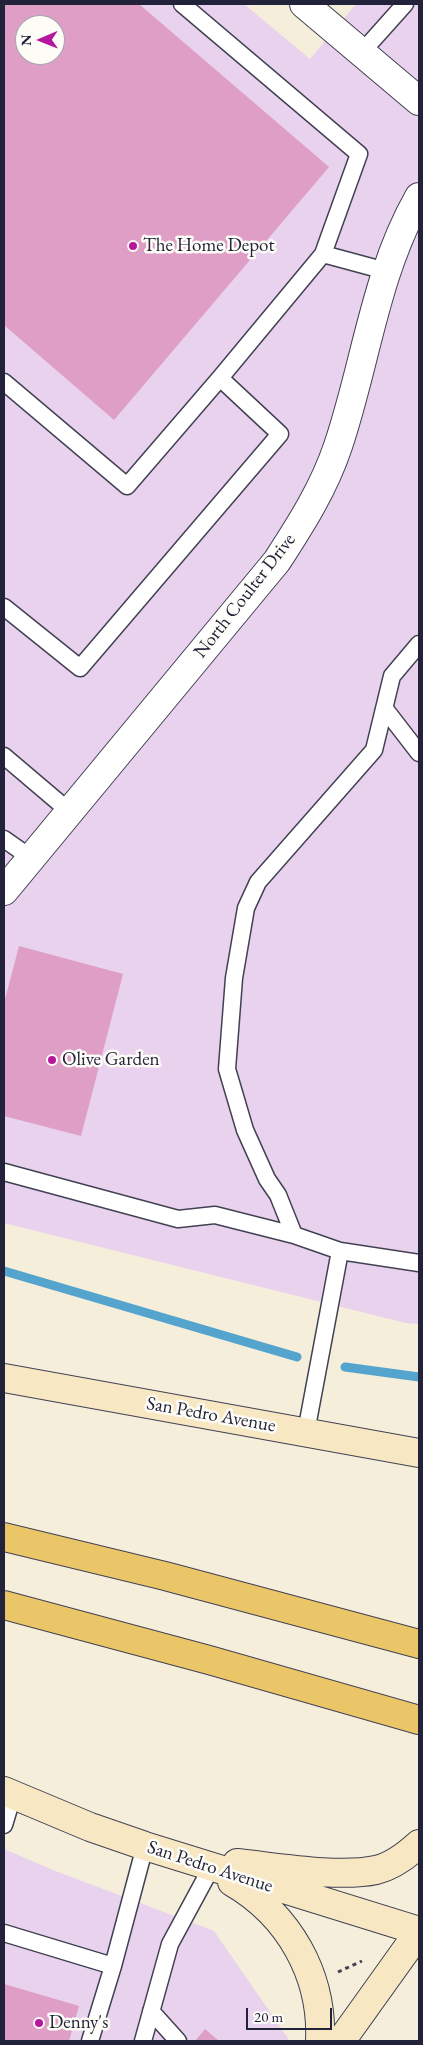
<!DOCTYPE html>
<style>
body{margin:0}
#map{position:relative;width:423px;height:2045px;overflow:hidden;background:#f4eedb;font-family:"EB Garamond",serif}
canvas{display:block}
.frame{position:absolute;inset:0;border:5px solid #22223b;pointer-events:none}
.north{position:absolute;left:15px;top:15px;width:50px;height:50px;box-sizing:border-box;background:#fdfcf7;border:1px solid #a5a5ac;border-radius:50%;rotate:269deg;font-size:14px;font-weight:700;line-height:20px;text-align:center;color:#22223b}
.north::after{content:'';display:block;margin:auto;width:18px;height:22px;background:#b5179e;clip-path:polygon(50% 0,100% 100%,50% 72%,0 100%)}
.scale{position:absolute;left:246px;top:2008px;width:86px;height:22px;box-sizing:border-box;border:2px solid #22223b;border-top:0;padding-left:6px;font-size:15px;line-height:18px;white-space:nowrap;color:#22223b;-webkit-text-stroke:4px #fdfcf7;paint-order:stroke}
</style>
<div id="map">
<canvas width="423" height="2045"></canvas>
<div class="frame"></div>
<div class="north">N</div>
<div class="scale">20 m</div>
</div>
<script>
const ctx = document.querySelector('canvas').getContext('2d');
ctx.lineJoin = 'round';
function fill(path, color) {
  ctx.fillStyle = color;
  ctx.fill(path, 'evenodd');
}
function stroke(path, color, width, dash) {
  ctx.strokeStyle = color;
  ctx.lineWidth = width;
  ctx.lineCap = dash ? 'butt' : 'round';
  ctx.setLineDash(dash || []);
  ctx.stroke(path);
}
function drawText(font, color, halo, rows, align = 'center') {
  ctx.font = font + ' "EB Garamond",serif';
  ctx.lineWidth = 5;
  ctx.setLineDash([]);
  ctx.textBaseline = 'middle';
  ctx.strokeStyle = halo;
  ctx.fillStyle = color;
  for (const [text, x, y, turn = 0] of rows) {
    ctx.save();
    ctx.translate(x, y);
    ctx.rotate((+turn || 0) * Math.PI / 180);
    ctx.textAlign = isNaN(turn) ? turn : align;
    if (halo) ctx.strokeText(text, 0, 0);
    ctx.fillText(text, 0, 0);
    ctx.restore();
  }
}
fill(new Path2D(`
 M4 4H244L310 59 356 4H419V1324L406 1323 4 1223ZM25 25H55V55H25Z
 M4 1849 53 1870 214 1931 288 2038 287 2041H4Z`), '#e9d2ed');
stroke(new Path2D(`
 M4 1271 297 1357
 M345 1367 419 1377`), '#54a4ce', 9);
fill(new Path2D(`
 M4 4H139L329 167 114 420 4 325ZM25 25H55V55H25Z
 M19 946 123 974 81 1136 4 1116V1003Z
 M4 1984 79 2006 69 2041H4Z
 M205 2029 219 2041H195Z`), '#de9ec5');
const service = new Path2D(`
 M182 4 359 154 323 254
 M362 52 405 4
 M4 382 127 486 220 378 323 254 386 271
 M4 607 80 668 280 434 220 378
 M385 709 419 753
 M4 756 70 812
 M4 839 31 858
 M4 1172 178 1219 215 1215 294 1235 340 1251 419 1263
 M294 1235 278 1195 267 1179 245 1130 227 1069 234 978 246 908 258 882 374 750 392 676 419 644
 M306 1432 340 1251
 M4 1825 13 1795
 M4 1933 113 1966
 M151 2011 178 2041
 M90 2041 113 1966 145 1846
 M143 2041 170 1944 210 1870`);
const minor = new Path2D(`
 M4 891 277 561C301 524 324 488 338 446 366 363 375 274 419 197`);
const tertiary = new Path2D(`
 M304 4 419 101`);
const secondary = new Path2D(`
 M4 1378 419 1453
 M4 1791 90 1827 145 1846 419 1931
 M237 1863C276 1867 339 1878 376 1870 393 1866 407 1855 419 1844
 M232 1882C289 1915 323 1975 320 2041
 M341 2041 419 1932`);
const motorway = new Path2D(`
 M4 1537 165 1576 419 1644
 M4 1605 209 1660 419 1720`);
stroke(service, '#424153', 19);
stroke(minor, '#424153', 30);
stroke(tertiary, '#424153', 30);
stroke(secondary, '#424153', 30);
stroke(motorway, '#424153', 30);
stroke(new Path2D(`
 M338 1972 362 1961`), '#424153', 3, [4, 4]);
stroke(service, '#fff', 16);
stroke(minor, '#fff', 28);
stroke(tertiary, '#fff', 28);
stroke(secondary, '#f7e8c3', 28);
stroke(motorway, '#ebc669', 28);
for (const [x, y, r, color] of [
 [133,246,5,"#b5179e"],
 [52,1060,5,"#b5179e"],
 [39,2023,5,"#b5179e"]
]) {
  const dot = new Path2D();
  dot.arc(x, y, r, 0, 2 * Math.PI);
  ctx.fillStyle = color;
  ctx.fill(dot);
  stroke(dot, '#fdfcf7', 2);
}
drawText('19px', '#22223b', '#fdfcf7', [
 ["The Home Depot",143,246],
 ["Olive Garden",62,1060],
 ["Denny's",49,2023]
], 'left');
drawText('19px', '#22223b', '#fdfcf7', [
 ["North Coulter Drive",245,596,-52],
 ["San Pedro Avenue",211,1415,10],
 ["San Pedro Avenue",210,1867,18]
]);
</script>
